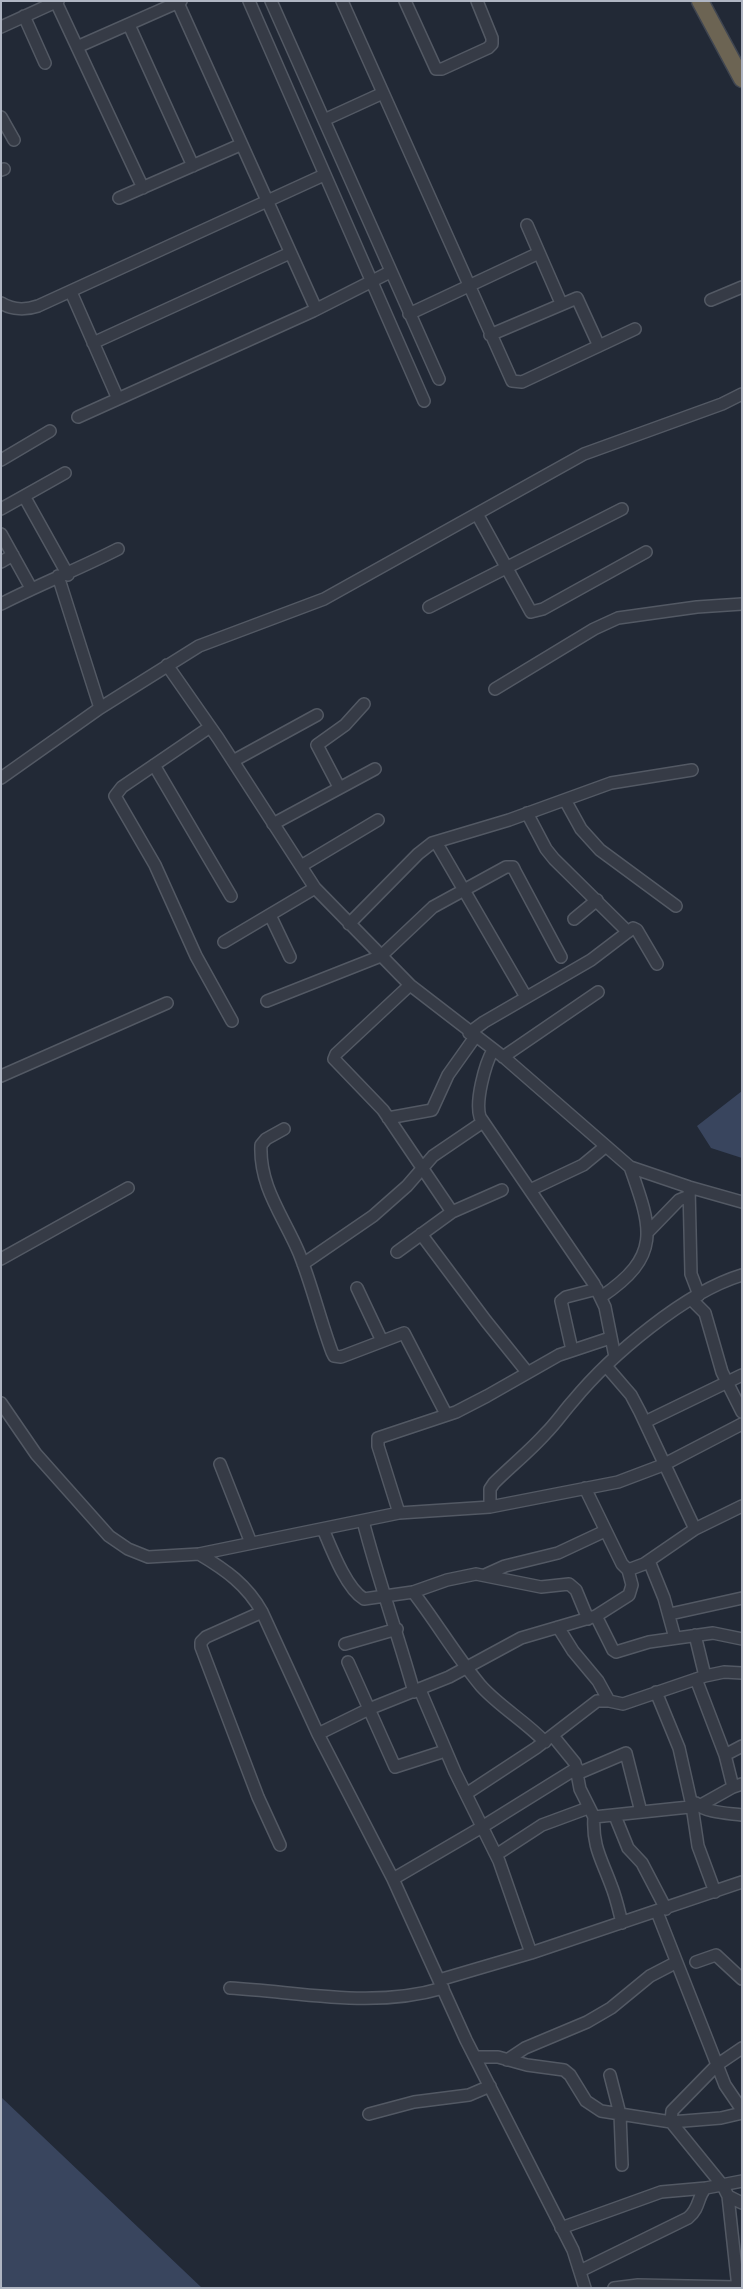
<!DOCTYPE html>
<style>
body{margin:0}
#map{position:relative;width:743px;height:2289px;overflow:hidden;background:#222936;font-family:"Public Sans",sans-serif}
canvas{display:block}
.frame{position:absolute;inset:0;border:2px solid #b0b6c3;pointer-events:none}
</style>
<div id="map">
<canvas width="743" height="2289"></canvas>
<div class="frame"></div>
</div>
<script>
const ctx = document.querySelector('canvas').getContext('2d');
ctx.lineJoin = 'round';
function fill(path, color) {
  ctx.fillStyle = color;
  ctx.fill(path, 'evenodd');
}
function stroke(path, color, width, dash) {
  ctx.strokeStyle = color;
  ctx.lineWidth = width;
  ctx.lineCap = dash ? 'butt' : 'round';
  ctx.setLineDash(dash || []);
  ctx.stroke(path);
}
fill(new Path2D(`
 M742 1091V1158L711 1148 697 1126Z
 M1 2097 202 2288H1Z`), '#39455e');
const minor = new Path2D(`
 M249 1 424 401
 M271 1 439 379
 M342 1 512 381 522 382 635 329
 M405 1 436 69H442L488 48 492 44V38L477 1
 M56 2 143 188
 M178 3 316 309
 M24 16 45 63
 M129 25 193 166
 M1 27 58 1
 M77 47 181 1
 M1 117 14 140
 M324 120 383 93
 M1 170 4 169
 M119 198 240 145
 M527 225 561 303
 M71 292 118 399
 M711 300 742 287
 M1 303C12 310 26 310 38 306L324 175
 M409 314 539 253
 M490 335 577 298 599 346
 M93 343 290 253
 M78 417 313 311 390 272
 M1 460 50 431
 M24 496 68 575
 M1 509 65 473
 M477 514 531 612 543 609 646 552
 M1 534 31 588
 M1 562 13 555
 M58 576 100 708
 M1 604C40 584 79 569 118 549
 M429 607 622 509
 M167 665 218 738 315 888 410 985 506 1059 630 1167 689 1187 742 1202
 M495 689 594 629 618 618 697 607 742 604
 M210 727 122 787 115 796 155 865 196 956 232 1021
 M233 761 317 715
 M154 765 231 896
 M1 778 100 708 199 646 324 599 584 454 722 404 742 394
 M339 787 317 745 345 725 364 704
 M565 800 581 829 600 850 676 906
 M527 813 546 849 554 859 628 932
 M273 824 375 769
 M436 842 526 997
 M301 866 378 820
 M270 915 290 957
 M574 919 597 900
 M349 924 418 854 432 843 509 820 611 783 692 770
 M224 942 315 888
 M410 985 336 1054 334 1059 383 1110 452 1212
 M267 1001 381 956 433 907 506 867H513L515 871 561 957
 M469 1033 484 1022 591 960 633 928 637 930 657 964
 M493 1050C485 1064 475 1101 480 1117L594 1284 605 1307 615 1357
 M503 1057 598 992
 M1 1076 167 1003
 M388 1118 432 1110 448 1075 475 1037
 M284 1129 266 1139 261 1145C259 1187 284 1217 299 1253 312 1285 320 1320 332 1352L334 1356 341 1357 404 1333 446 1414
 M689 1187 691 1274 699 1295
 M530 1190 583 1165 606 1146
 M648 1232 679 1200 689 1196
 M421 1234 486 1321 527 1372
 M397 1252 452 1212 502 1190
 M1 1259 128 1188
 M303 1264 373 1216 407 1186 433 1156 483 1122
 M357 1288 382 1341
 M601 1297C662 1256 652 1229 630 1167
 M692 1300 705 1313 722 1372 742 1412
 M572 1350 561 1301 566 1297 597 1289
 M606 1366 631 1395 640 1412 695 1529
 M1 1403 36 1454 109 1536 128 1549 148 1557 199 1554 399 1513 490 1507 618 1482 663 1465 742 1424
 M645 1422 742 1375
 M220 1464 251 1543
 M585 1488 622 1564 628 1570 644 1564 695 1529 742 1506
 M490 1507V1489L494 1483C511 1466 530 1451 546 1433 556 1423 564 1411 573 1401 610 1356 685 1292 742 1275
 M399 1513 378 1446V1438L456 1412 487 1396 559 1355 610 1338
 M363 1521C378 1579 398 1635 414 1692
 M323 1529C331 1548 346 1588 364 1599L413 1592 447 1580 476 1574 541 1587 569 1584 576 1590 588 1619
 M199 1554C226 1570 247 1585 262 1612L318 1734 393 1879 466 2040 573 2250 585 2288
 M649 1561 664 1598 675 1638
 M485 1575 505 1566 558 1553 605 1531
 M413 1592C437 1623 456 1656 481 1686 500 1707 525 1721 545 1742
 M262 1612 206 1637 201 1642V1647L258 1797 280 1845
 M670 1614 742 1598
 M596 1616 613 1650 616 1652 649 1642 713 1633 742 1639
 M558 1627 573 1651 598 1681 609 1701
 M695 1635 705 1676
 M345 1644 397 1629
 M348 1662 395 1767 445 1751
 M696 1679 725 1755 733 1787 742 1784
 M420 1690 455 1772 499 1861 531 1953
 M656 1692 679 1748 692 1806 698 1846 715 1892
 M318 1734 369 1709 449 1677 521 1638 596 1616 629 1595 632 1585 628 1570
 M553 1736 575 1763 580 1789 594 1817 699 1806 733 1787
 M725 1755 742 1746
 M579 1773 626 1753 641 1812
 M466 1794 536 1748 597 1701H609L623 1704 705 1676 724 1672 742 1673
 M696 1803C706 1813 728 1813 742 1815
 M615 1816 628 1848 642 1863 666 1909
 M594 1817C592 1846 602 1860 611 1885 616 1897 619 1911 622 1923
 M496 1855 542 1825 588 1808
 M393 1879 482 1827 577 1768
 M657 1912 725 2085 742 2110
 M696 1962 716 1955 742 1979
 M439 1980 531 1953 742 1882
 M230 1988C301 1992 373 2009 443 1988
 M475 2057H498L527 2065 564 2070 570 2075 586 2101 601 2111 671 2122 721 2118 742 2113
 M507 2060 525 2048 587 2022 611 2008 650 1976 675 1963
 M610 2075 620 2114 622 2165
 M369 2114 414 2102 469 2095 490 2086
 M728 2196 742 2203
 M561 2228 661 2192 706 2188
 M580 2271 688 2218C701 2207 697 2196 706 2188L742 2181
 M614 2288 638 2285 737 2287
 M738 2288 728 2196 723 2186 671 2122 672 2111 717 2065 742 2048`);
const highway = new Path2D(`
 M700 1 742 79`);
stroke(minor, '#535964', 14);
stroke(highway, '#404651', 19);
stroke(minor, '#363b46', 11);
stroke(highway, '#6c6453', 16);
</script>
